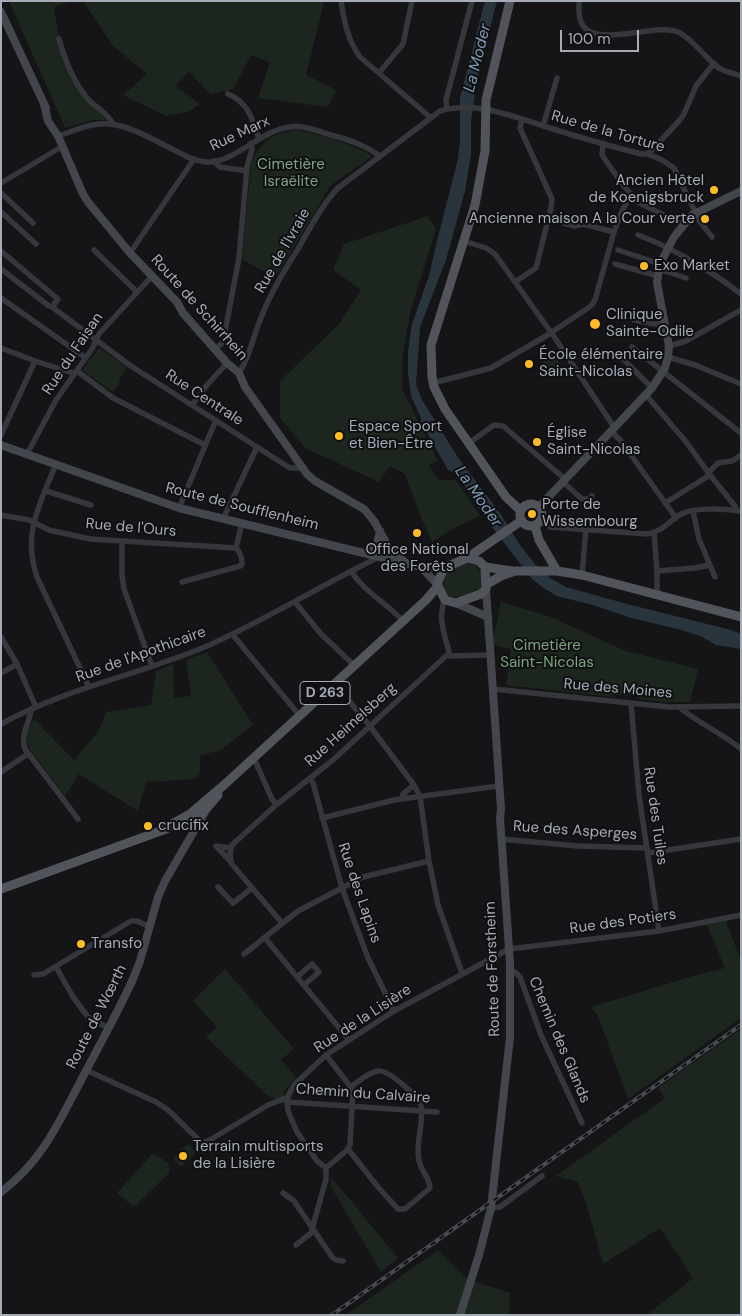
<!DOCTYPE html>
<meta charset="utf-8">
<style>
body{margin:0}
#map{position:relative;width:742px;height:1316px;overflow:hidden;background:#151517;font-family:"DM Sans",sans-serif}
canvas{display:block}
.frame{position:absolute;inset:0;border:2px solid #a6abb8;pointer-events:none}
.scale{position:absolute;left:560px;top:30px;width:79px;height:22px;box-sizing:border-box;border:2px solid #a6abb8;border-top:0;padding-left:6px;font-size:15px;line-height:18px;white-space:nowrap;color:#a6abb8;-webkit-text-stroke:4px #101012;paint-order:stroke}
</style>
<div id="map">
<canvas width="742" height="1316"></canvas>
<div class="frame"></div>
<div class="scale">100 m</div>
</div>
<script>
const ctx = document.querySelector('canvas').getContext('2d');
ctx.lineJoin = 'round';
function fill(path, color) {
  ctx.fillStyle = color;
  ctx.fill(path, 'evenodd');
}
function stroke(path, color, width, dash) {
  ctx.strokeStyle = color;
  ctx.lineWidth = width;
  ctx.lineCap = dash ? 'butt' : 'round';
  ctx.setLineDash(dash || []);
  ctx.stroke(path);
}
function drawText(font, color, halo, rows, align = 'center') {
  ctx.font = font + ' "DM Sans",sans-serif';
  ctx.lineWidth = 4;
  ctx.setLineDash([]);
  ctx.textBaseline = 'middle';
  ctx.strokeStyle = halo;
  ctx.fillStyle = color;
  for (const [text, x, y, turn = 0] of rows) {
    ctx.save();
    ctx.translate(x, y);
    ctx.rotate((+turn || 0) * Math.PI / 180);
    ctx.textAlign = isNaN(turn) ? turn : align;
    if (halo) ctx.strokeText(text, 0, 0);
    ctx.fillText(text, 0, 0);
    ctx.restore();
  }
}
fill(new Path2D(`
 M9 1H72L54 7 61 50 85 99 107 120H94L65 128Z
 M83 1H324L306 75 336 90 328 107 258 98 270 62 251 55 233 89H230L229 92 221 91 211 95 189 72 176 86 200 104 188 112 166 116 123 95 147 74 113 46Z
 M298 130 334 139 370 154 371 157 331 185 275 278 242 259 251 163C262 140 273 133 298 130Z
 M428 216 436 229 410 313 403 354 402 389 438 461 429 465 439 480H456L480 516 454 528 432 542 420 515 405 474 390 466 379 482 305 448 280 418V381L339 324 361 290 333 270 344 244Z
 M99 348 127 367 119 380 120 381 113 392 82 370Z
 M551 349 564 371 552 378 539 355Z
 M470 563 476 566 482 574C482 579 483 585 479 590 476 592 471 593 467 595 447 602 438 592 447 572L464 564Z
 M501 602 557 619V620L626 651 698 669 690 702H664L639 699 637 694 626 696 614 694 613 697 506 685 511 649 493 645V639Z
 M207 652 253 725 219 751 200 755V773L195 779 146 782 138 811 79 774 65 796 29 748 26 735 34 719 74 760 98 732 106 712 151 705 156 671 173 664 174 698 191 696 186 660Z
 M726 921 741 961V1018L628 1099 598 1016 591 1007 693 976 725 968 707 925Z
 M225 969 294 1049 281 1060 296 1078 285 1090 283 1104 267 1095 206 1037 217 1027 193 1001Z
 M741 1029V1315H647L693 1278 660 1228 603 1264 587 1206 578 1182 556 1176 665 1098 658 1088Z
 M188 1144 196 1152 181 1167 173 1158Z
 M153 1153 168 1163 170 1172 134 1207 117 1193Z
 M332 1178 398 1258 381 1272 330 1185Z
 M438 1250 467 1279 510 1293 509 1315H346Z`), '#1d261e');
fill(new Path2D(`
 M485 1H497L477 80 471 121V155L465 191 446 260 420 327 416 384 422 400 459 459 500 513 520 545 535 564 550 578 566 587 627 604 731 630 741 634V649L716 645 700 636 678 629 631 618 593 605 557 596 545 589 532 579 492 527 456 473 448 470 421 422V418L411 396 408 372V351L412 324 429 276 437 241 458 159 460 141V98Z`), '#2a343c');
stroke(new Path2D(`
 M341 1C344 21 348 41 360 57L430 117
 M579 1C579 8 578 18 582 24 595 49 658 22 678 32 691 37 706 59 719 68 725 72 734 73 741 76
 M59 39C65 60 74 83 88 99 96 108 108 113 113 124
 M379 73 403 44 412 1
 M228 94C248 102 253 120 259 139
 M447 109 446 100 472 1
 M543 126 557 78
 M58 136C71 132 85 125 99 124 124 122 148 137 170 148 182 154 193 161 206 162 234 164 260 130 290 127 303 125 318 131 331 135 344 138 370 147 379 156
 M603 143 602 155 623 185 638 202 683 225
 M648 154 679 121 684 114 696 86 714 63
 M214 161 220 167 247 171
 M1 183 63 146
 M1 193 33 223
 M1 212 36 244
 M548 219 575 226 583 224 614 232
 M638 235C671 247 713 272 741 294
 M464 241 486 248 495 254 555 338 614 427
 M94 250 137 292
 M618 250 660 264
 M1 251 58 299 52 307
 M130 253 194 159
 M615 264 658 276
 M1 269 49 306 52 307 131 366 285 465 290 468H302
 M659 269 686 278
 M515 282 536 268 551 208 552 199 520 128 522 119
 M1 298 86 358
 M634 320 654 324H665
 M669 346 686 341 741 310
 M632 347 741 433
 M1 348 35 361 73 373
 M216 349 223 342 239 258 247 167 252 149 251 143
 M668 357 695 365 741 384
 M624 360 652 388
 M77 371 113 398 205 445
 M239 373C251 355 254 332 263 313 272 290 285 269 298 249 310 228 321 206 338 188L440 111C478 100 517 118 553 129 582 138 612 147 642 154H648L662 160 674 168 699 220 712 237
 M433 383 491 368 546 336 591 306 595 300 614 232 621 213 631 195
 M646 395 687 443 710 475 735 506 736 510
 M192 405 207 385 227 363
 M611 431 621 441 676 518
 M1 435 35 361
 M469 443 494 425 503 426 565 479
 M27 454 56 400 92 349 99 334 152 276
 M56 464C40 504 22 533 37 577L89 687
 M708 473 718 463 732 461 741 455
 M563 482 582 499H590L592 496
 M46 491 91 505
 M665 503 710 475
 M179 508 216 420
 M693 511 699 539 715 577
 M1 515 29 520 49 530 90 539 236 548 242 523
 M223 519 257 447
 M540 521 550 527 647 534C662 532 669 521 681 514 695 507 725 509 741 511
 M654 533 657 571V595
 M122 542V575L124 589 152 666
 M351 571C364 592 387 603 403 621
 M657 571 695 568 710 565
 M582 575 586 529
 M182 582 240 566 242 564C242 558 240 552 236 548
 M445 600C437 617 445 635 449 652L448 655
 M295 602 321 634 355 666
 M232 634 300 716
 M1 637 17 664 36 707
 M1 673 17 664
 M335 684 369 725 414 785 420 796 429 861 438 905 462 973
 M493 689 669 707 741 706
 M631 703 639 795 659 931
 M679 707C698 723 722 733 741 749
 M31 709C30 725 20 731 25 749L78 819
 M1 724C66 688 139 675 207 646 264 621 318 587 375 559L377 556
 M254 758 271 797 276 805 333 760 446 656 490 655
 M1 772 28 754
 M310 778 313 783 342 888 368 958 394 1011
 M402 798 403 794 414 785
 M276 805 232 845 230 853 231 863 282 923
 M322 818 394 800 498 786
 M501 839 578 846 647 848
 M648 853 741 839
 M230 861 216 846 231 848
 M218 887 233 903 252 888
 M265 938 349 1040
 M244 954 298 911 363 877 429 861
 M56 967 73 997 88 1017 108 1028
 M510 970 515 972 520 977 541 1035 582 1123
 M34 975 43 974 131 921H137L150 927
 M297 977 312 964 319 972 304 985
 M86 1070 156 1102 168 1110 202 1143 210 1140 268 1105 288 1097
 M287 1102 437 1112
 M348 1149 378 1187 398 1209H405L430 1188C430 1178 420 1170 419 1160 415 1143 424 1124 421 1106 419 1097 388 1069 378 1071 369 1072 359 1081 352 1086
 M326 1168 317 1161 297 1132 288 1111 287 1102 289 1094 295 1084 326 1055 394 1011 509 949 659 931 741 915
 M283 1193 294 1201 332 1257 336 1260 343 1261
 M491 1208 500 1207 542 1176
 M296 1245 311 1233 326 1179V1168L346 1151 350 1145 353 1090 326 1055`), '#36373d', 5.5);
stroke(new Path2D(`
 M1 12 46 108
 M44 104 48 121 58 136 83 194 88 202 130 253 177 302 183 313 227 363 239 373 245 387 307 474 315 481 364 509 374 521 389 548 405 562
 M1 445 179 508 421 567 444 568
 M539 507 652 388 665 368 668 357 669 346 658 288 657 282 660 264 674 237 692 215 741 191
 M370 554 377 544 380 531
 M421 567 437 584
 M456 603 488 617
 M1 1192C45 1159 61 1117 86 1071 102 1040 119 1010 133 979L140 961 158 897 165 881 205 812
 M460 1315 479 1255 491 1208 510 1037V963L500 818 501 809 486 589`), '#44464d', 8);
stroke(new Path2D(`
 M510 1 486 100 485 151 475 205 431 345 432 377 434 387 445 409 506 497 520 510
 M520 515a11 11 0 1 1 22 0a11 11 0 1 1-22 0Z
 M535 526 539 540 557 571
 M467 558 479 561 485 567 486 589 481 594 456 603 445 600 437 584 444 568 467 558 521 521
 M485 567 512 571
 M487 584 501 576 515 571H557L582 575 741 617
 M180 825 200 816 218 795
 M160 831 190 814 224 785 426 600 438 586
 M1 889 166 829`), '#52545c', 9);
const rail = new Path2D(`
 M332 1315 741 1025`);
stroke(rail, '#494b52', 4);
stroke(rail, '#101012', 2, [5.5]);
for (const [x, y, r, color] of [
 [714,190,5,"#fdbb27"],
 [705,219,5,"#fdbb27"],
 [644,266,5,"#fdbb27"],
 [595,324,6,"#fdbb27"],
 [529,364,5,"#fdbb27"],
 [339,436,5,"#fdbb27"],
 [537,442,5,"#fdbb27"],
 [532,514,5,"#fdbb27"],
 [417,533,5,"#fdbb27"],
 [148,826,5,"#fdbb27"],
 [81,944,5,"#fdbb27"],
 [183,1156,5,"#fdbb27"]
]) {
  const dot = new Path2D();
  dot.arc(x, y, r, 0, 2 * Math.PI);
  ctx.fillStyle = color;
  ctx.fill(dot);
  stroke(dot, '#101012', 2);
}
for (const [x, y, w] of [
 [325,693,50]
]) {
  const box = new Path2D();
  box.roundRect(x - w / 2, y - 11.5, w, 23, 4);
  ctx.fillStyle = '#101012';
  ctx.fill(box);
  stroke(box, '#a6abb8', 1);
}
drawText('bold 14px', '#a6abb8', null, [
 ["D 263",325,693]
]);
drawText('15px', '#a6abb8', '#101012', [
 ["Rue de la Torture",608,132,16],
 ["Rue Marx",240,134,-25],
 ["Rue de l'Ivraie",283,251,-60],
 ["Route de Schirrhein",199,308,48],
 ["Rue du Faisan",73,354,-56],
 ["Rue Centrale",204,398,33],
 ["Route de Soufflenheim",242,507,14],
 ["Rue de l'Ours",131,528,5],
 ["Rue de l'Apothicaire",141,655,-20],
 ["Rue des Moines",618,689,5],
 ["Rue Heimelsberg",351,725,-42],
 ["Rue des Tuiles",655,816,82],
 ["Rue des Asperges",575,831,4],
 ["Rue des Lapins",359,893,71],
 ["Rue des Potiers",623,922,-8],
 ["Route de Forstheim",493,969,-92],
 ["Route de Wœrth",97,1017,-63],
 ["Rue de la Lisière",363,1019,-33],
 ["Chemin des Glands",559,1040,67],
 ["Chemin du Calvaire",363,1094,4]
]);
drawText('15px', '#7ca580', '#101012', [
 ["Cimetière",291,165],
 ["Israëlite",291,182],
 ["Cimetière",547,646],
 ["Saint-Nicolas",547,663]
]);
drawText('15px', '#a6abb8', '#101012', [
 ["Ancien Hôtel",704,181,"right"],
 ["de Koenigsbruck",704,198,"right"],
 ["Ancienne maison A la Cour verte",695,219,"right"],
 ["Exo Market",654,266],
 ["Clinique",606,315],
 ["Sainte-Odile",606,332],
 ["École élémentaire",539,355],
 ["Saint-Nicolas",539,372],
 ["Espace Sport",349,427],
 ["et Bien-Être",349,444],
 ["Église",547,433],
 ["Saint-Nicolas",547,450],
 ["Porte de",542,505],
 ["Wissembourg",542,522],
 ["Office National",417,550,"center"],
 ["des Forêts",417,567,"center"],
 ["crucifix",158,826],
 ["Transfo",91,944],
 ["Terrain multisports",193,1147],
 ["de la Lisière",193,1164]
], 'left');
drawText('italic 16px', '#7b99b6', '#101012', [
 ["La Moder",478,58,-76],
 ["La Moder",478,497,55]
]);
</script>
